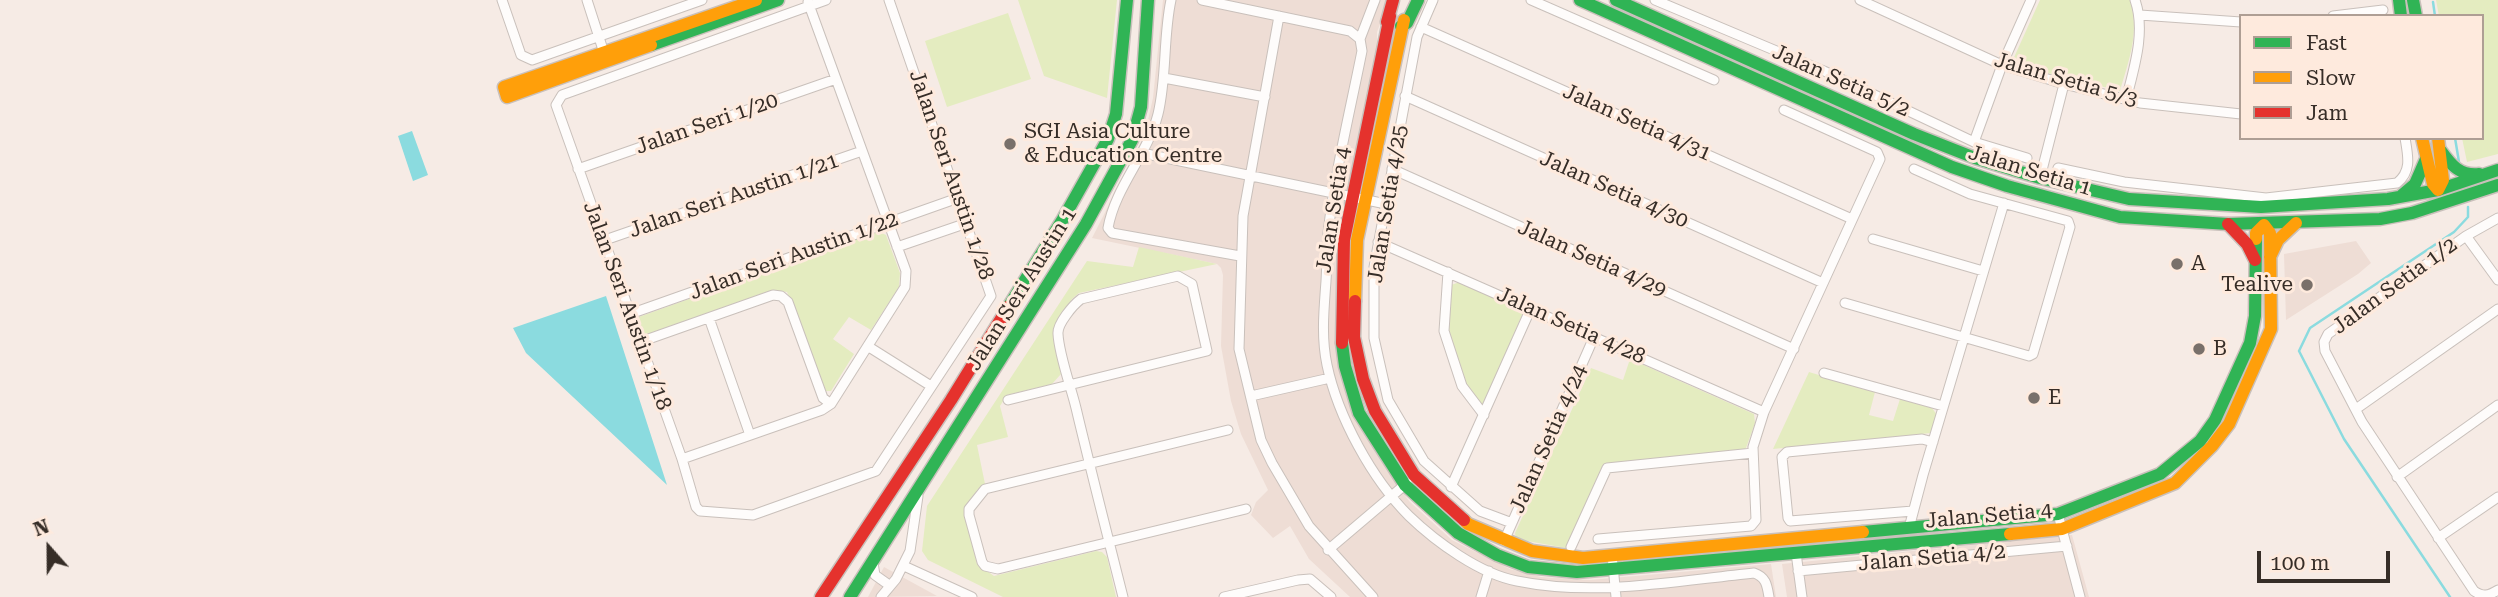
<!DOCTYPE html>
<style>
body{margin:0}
#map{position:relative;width:2498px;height:597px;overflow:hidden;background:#f6ebe5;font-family:"Roboto Serif",serif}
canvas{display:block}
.legend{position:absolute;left:2239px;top:14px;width:245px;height:126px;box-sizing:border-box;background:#feeadd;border:2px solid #ae9e94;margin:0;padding:9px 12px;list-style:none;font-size:21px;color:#362d27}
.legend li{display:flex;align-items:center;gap:14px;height:35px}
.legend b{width:35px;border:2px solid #ae9e94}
.north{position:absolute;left:14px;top:513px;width:70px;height:70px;-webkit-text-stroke:5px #feeadd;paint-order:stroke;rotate:339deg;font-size:19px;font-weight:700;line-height:28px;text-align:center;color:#362d27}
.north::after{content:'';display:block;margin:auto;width:24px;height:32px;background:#362d27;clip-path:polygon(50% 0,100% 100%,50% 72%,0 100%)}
.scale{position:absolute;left:2257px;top:551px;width:133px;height:32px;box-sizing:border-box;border:4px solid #362d27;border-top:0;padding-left:9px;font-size:21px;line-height:24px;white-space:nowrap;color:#362d27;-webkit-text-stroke:5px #feeadd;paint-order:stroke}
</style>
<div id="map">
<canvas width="2498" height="597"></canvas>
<ul class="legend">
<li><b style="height:9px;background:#30b455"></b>Fast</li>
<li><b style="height:9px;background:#ff9f0a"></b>Slow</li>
<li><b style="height:9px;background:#e5322d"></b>Jam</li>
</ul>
<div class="north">N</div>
<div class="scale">100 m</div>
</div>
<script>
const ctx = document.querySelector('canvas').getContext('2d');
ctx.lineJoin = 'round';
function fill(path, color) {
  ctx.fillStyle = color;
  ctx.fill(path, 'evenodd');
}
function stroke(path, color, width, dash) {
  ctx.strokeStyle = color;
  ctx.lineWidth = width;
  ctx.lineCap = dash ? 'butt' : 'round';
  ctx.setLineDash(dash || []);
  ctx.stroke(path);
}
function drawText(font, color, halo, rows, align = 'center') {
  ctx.font = font + ' "Roboto Serif",serif';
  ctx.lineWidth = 6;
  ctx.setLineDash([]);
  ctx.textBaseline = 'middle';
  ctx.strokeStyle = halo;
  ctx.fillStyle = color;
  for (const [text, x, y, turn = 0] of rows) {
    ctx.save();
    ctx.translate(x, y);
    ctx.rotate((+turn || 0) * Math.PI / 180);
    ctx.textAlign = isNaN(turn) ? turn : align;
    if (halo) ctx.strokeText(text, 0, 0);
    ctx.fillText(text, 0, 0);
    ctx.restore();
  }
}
fill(new Path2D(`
 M1163 0H1389L1377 32V55L1339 236 1353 413 1396 484 1410 502 1452 540 1510 569 1541 577 1590 580 1771 564 1776 597H1350L1309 559 1290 526 1273 538 1251 515 1256 502 1268 490 1241 434 1231 401 1221 346 1223 275 1221 268 1217 264 1092 238 1145 134 1153 98Z
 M2356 241 2371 263 2358 274 2286 320 2284 254Z
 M2072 535 2089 597H1787L1782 564Z
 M884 567 937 596 868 597Z`), '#eeddd5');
fill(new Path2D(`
 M1018 0H1117L1107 98 1044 76Z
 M2040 0H2130C2140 33 2129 59 2120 91L2011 64Z
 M2436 0H2498V154L2467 162 2462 138H2482V16H2439Z
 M1008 13 1031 79 947 107 925 41Z
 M878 231 886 235 900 273 899 287 871 330 849 317 833 339 854 354 831 391H826L787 292 772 290 642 336 636 318Z
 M1139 247 1217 264 1079 293 1072 299 1053 330 1061 374 1052 384 1007 395 1000 406 1008 437 977 445 985 484 977 490 965 513 977 564 994 576 1096 551 1102 552 1107 557 1116 597H1003L928 560 922 551 927 506 1087 261 1133 267Z
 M1460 282 1524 310 1484 406C1464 392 1451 353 1449 328 1447 314 1450 299 1451 285Z
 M1630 359 1754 414 1755 423 1746 448 1741 451 1608 464 1602 468 1566 548 1516 539 1515 533 1591 368 1623 380Z
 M1809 372 1875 392 1869 415 1893 421 1900 399 1932 408 1937 415 1931 433 1773 449Z`), '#e4ecc0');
fill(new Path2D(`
 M412 131 428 175 413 181 398 136Z
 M606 296 667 485 526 353 513 328Z`), '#8bdbdf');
stroke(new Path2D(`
 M2433 2 2435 16
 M2455 138 2459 162
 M2450 597 2344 439 2299 351 2310 328 2454 232 2468 217V207`), '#8bdbdf', 2.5);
const street = new Path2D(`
 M502 0 521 55 532 60 702 0
 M587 0 605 56
 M826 0 562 95 556 105 682 459 696 507 700 511 753 515 876 471 991 296 889 0
 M1171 0C1163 37 1167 77 1158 114 1148 154 1115 187 1108 228L1112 233 1240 256
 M1202 0 1350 31 1360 39
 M1433 0 1417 37 1374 267V338L1388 400 1424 461 1480 511 1512 523
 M1531 0 1714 80
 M1655 0 1824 71 1974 142 2027 158
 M1860 0 2002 65 2064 84 2140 103 2241 114
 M2140 15 2241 22
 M1279 16 1243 216 1239 349 1261 440 1272 463 1309 526 1373 597
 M2333 16 2383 10
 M1421 27 1852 219
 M1360 39 1362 51C1350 111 1335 172 1328 233 1327 249 1327 265 1326 281 1324 309 1321 337 1327 365 1338 417 1372 479 1409 516 1436 542 1480 574 1517 581 1595 597 1675 581 1754 573 1766 577 1767 585 1769 597
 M1360 39 1375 0
 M1164 78 1265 97
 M1405 96 1823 283
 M2126 100C2134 68 2146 32 2135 0
 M1974 142 2002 65 2031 0
 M1142 153 1386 204
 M2058 168 2124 182 2266 198 2397 183C2412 171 2408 156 2405 138
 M578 169 836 79
 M1392 169 1794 349
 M2040 178 2064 84
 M2498 218 2466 236 2328 334 2324 342 2325 351 2362 422 2474 591C2483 597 2488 596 2498 590
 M2466 236 2498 280
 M1873 239 1983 271
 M605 240 862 151
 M1378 242 1764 412
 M897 247 967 223
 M1448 272 1444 331 1462 386 1484 415
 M1845 303 2029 356 2033 354 2070 227 2068 221 1970 194 1914 169
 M630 314 958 198
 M709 318 750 435
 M640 342 773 295 781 296 788 302 823 398 831 404
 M869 347 931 386
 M1824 373 1943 406
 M1251 396 1330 378
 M1008 400 1207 351 1192 284 1178 276 1081 299C1073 305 1057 324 1058 334 1059 355 1071 387 1076 408 1091 471 1107 534 1123 597
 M2356 409 2498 309
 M1228 430 985 489 969 509V515L982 562 985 566 998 569 1246 509
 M682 459 822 410 831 404 905 287 906 271 808 2
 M2397 477 2498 405
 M1451 487 1531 308
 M1913 511 1790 521 1788 518 1782 457 1787 452 1922 439 1933 442
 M2058 514 2080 597
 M1909 528 1923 475 2004 203
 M2438 538 2498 497
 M1598 539 1751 526 1756 520 1753 447 1764 412 1880 159 1877 152 1784 110
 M1504 541 1594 337
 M1571 547 1607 468 1753 453
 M1328 550 1407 483
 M1796 553 1802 597
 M1612 555 1616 597
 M873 563 875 575 889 585
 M904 566 972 597
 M1798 571 2067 546
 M881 597 896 579 910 551 918 496
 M1224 597 1298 580 1310 579 1331 597
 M1481 597 1489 571`);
const fast = new Path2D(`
 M1580 0 1952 167 2007 186 2120 217 2228 224 2380 219 2412 213 2498 185
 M1616 0 1914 134 1975 158 2040 178 2129 199 2261 207 2388 199 2438 190 2498 170
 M2399 0 2401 16
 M2413 0 2416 16
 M1401 26 1407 23 1418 0
 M651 45 778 0
 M2441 151C2451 165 2460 176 2479 174
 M2402 195 2415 184 2426 159
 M1009 306 1063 219 1108 139 1116 114 1127 0
 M1342 343 1345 366 1359 413 1405 485 1458 533 1497 555 1528 567 1577 572 2010 534
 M1863 532 2058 514 2160 474 2200 441 2215 420 2250 343 2255 316 2256 239
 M850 597 1086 224 1132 140 1141 107 1148 0`);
const slow = new Path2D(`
 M651 45 507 97 504 87 756 0
 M2422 138 2433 184 2438 190 2443 180 2438 138
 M2270 257 2278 240 2296 223
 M1355 301 1357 240 1404 20
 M1464 520 1468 524 1532 551 1583 558 1863 532
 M2010 534 2062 529 2175 483 2212 446 2229 424 2271 329 2270 233 2264 225 2256 233V239`);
const jam = new Path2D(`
 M1387 22 1393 0
 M2228 224 2247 244 2255 260
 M1355 301 1354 337 1363 379 1375 411 1414 475 1464 520
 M1342 343 1344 240 1390 16
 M821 597 951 400 1009 306`);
stroke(street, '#c9c0bb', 11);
stroke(fast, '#c9c0bb', 15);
stroke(slow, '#c9c0bb', 15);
stroke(jam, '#c9c0bb', 15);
stroke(street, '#fefcfb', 9);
stroke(fast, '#30b455', 12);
stroke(slow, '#ff9f0a', 12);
stroke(jam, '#e5322d', 12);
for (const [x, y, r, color] of [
 [1010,144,7,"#79706a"],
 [2177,264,7,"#79706a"],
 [2307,285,7,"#79706a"],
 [2199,349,7,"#79706a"],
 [2034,398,7,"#79706a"]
]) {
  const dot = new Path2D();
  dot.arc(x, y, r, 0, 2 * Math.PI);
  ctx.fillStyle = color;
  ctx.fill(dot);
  stroke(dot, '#feeadd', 2.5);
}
drawText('21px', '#362d27', '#feeadd', [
 ["Jalan Setia 5/3",2066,80,16],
 ["Jalan Setia 5/2",1841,81,24],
 ["Jalan Setia 4/31",1637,123,24],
 ["Jalan Seri 1/20",707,124,-19],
 ["Jalan Setia 1",2030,171,17],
 ["Jalan Seri Austin 1/28",951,175,71],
 ["Jalan Setia 4/30",1614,190,24],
 ["Jalan Seri Austin 1/21",734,196,-19],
 ["Jalan Setia 4/25",1388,204,-81],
 ["Jalan Setia 4",1334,210,-81],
 ["Jalan Seri Austin 1/22",794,256,-20],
 ["Jalan Setia 4/29",1592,259,24],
 ["Jalan Setia 1/2",2395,286,-36],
 ["Jalan Seri Austin 1",1022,289,-58],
 ["Jalan Seri Austin 1/18",627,306,70],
 ["Jalan Setia 4/28",1571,326,24],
 ["Jalan Setia 4/24",1549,439,-66],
 ["Jalan Setia 4",1989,516,-5],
 ["Jalan Setia 4/2",1932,558,-5]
]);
drawText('21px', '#362d27', '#feeadd', [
 ["SGI Asia Culture",1024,132],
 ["& Education Centre",1024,156],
 ["A",2191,264],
 ["Tealive",2293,285,"right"],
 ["B",2213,349],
 ["E",2048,398]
], 'left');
</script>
